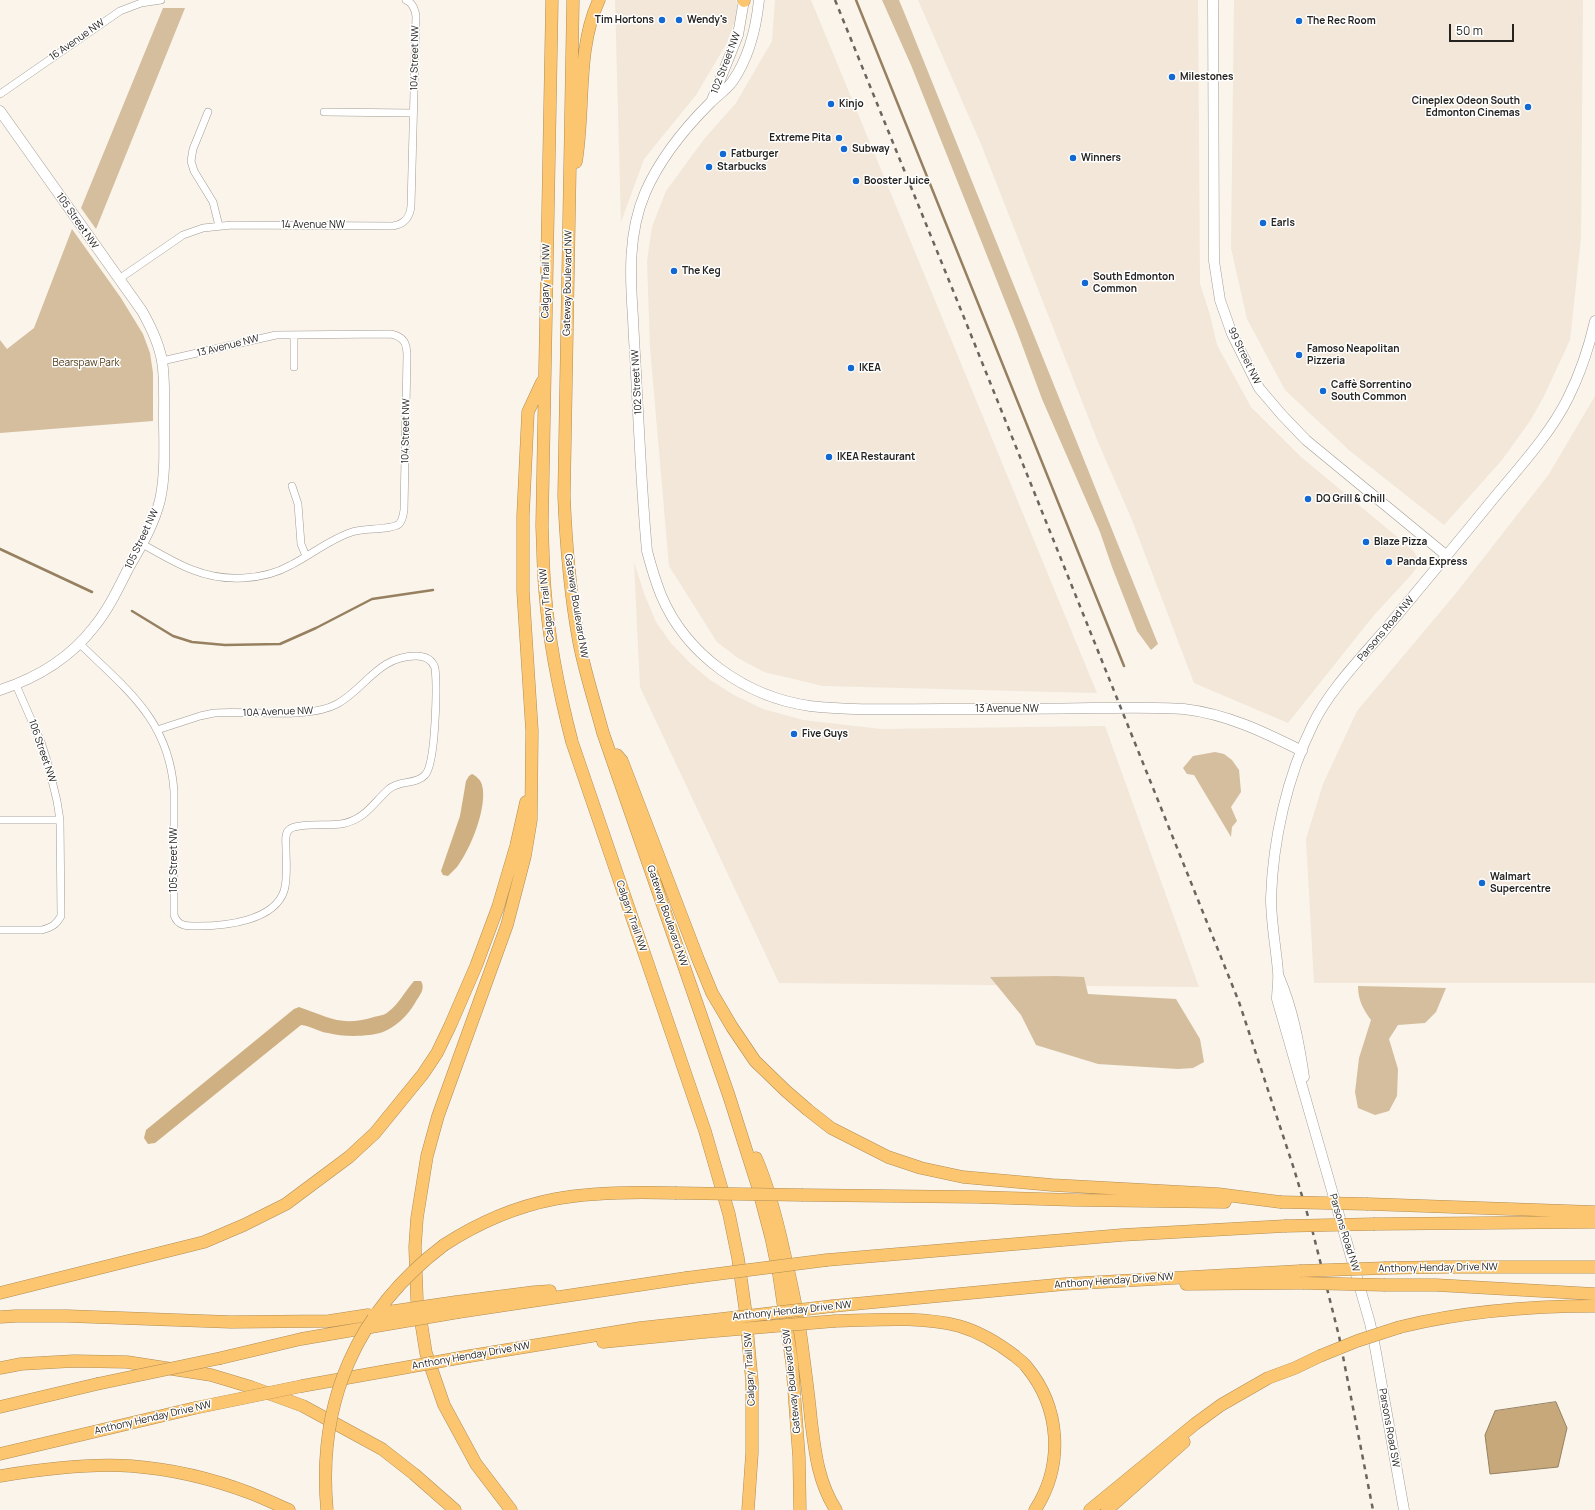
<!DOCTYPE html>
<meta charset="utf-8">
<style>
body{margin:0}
#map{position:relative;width:1595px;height:1510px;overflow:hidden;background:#faf4eb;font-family:Manrope,sans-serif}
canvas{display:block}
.scale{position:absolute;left:1449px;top:24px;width:65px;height:18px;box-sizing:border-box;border:2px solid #252320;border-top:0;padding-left:5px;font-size:12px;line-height:14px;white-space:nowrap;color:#252320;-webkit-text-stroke:3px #fff;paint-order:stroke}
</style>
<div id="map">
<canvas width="1595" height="1510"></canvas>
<div class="scale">50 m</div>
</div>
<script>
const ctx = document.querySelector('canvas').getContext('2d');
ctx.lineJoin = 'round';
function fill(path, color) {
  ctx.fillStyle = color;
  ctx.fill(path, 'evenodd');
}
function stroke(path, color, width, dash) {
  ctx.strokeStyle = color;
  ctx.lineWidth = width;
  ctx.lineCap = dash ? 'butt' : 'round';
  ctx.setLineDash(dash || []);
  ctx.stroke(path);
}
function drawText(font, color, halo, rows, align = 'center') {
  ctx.font = font + ' Manrope,sans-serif';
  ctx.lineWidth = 3;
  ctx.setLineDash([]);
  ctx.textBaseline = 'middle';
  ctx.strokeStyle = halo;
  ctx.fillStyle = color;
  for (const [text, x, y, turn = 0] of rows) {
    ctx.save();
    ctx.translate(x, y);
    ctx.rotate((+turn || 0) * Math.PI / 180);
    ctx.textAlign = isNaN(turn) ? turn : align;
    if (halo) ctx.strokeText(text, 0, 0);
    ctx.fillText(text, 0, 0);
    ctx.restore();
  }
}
fill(new Path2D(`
 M615 0H736L738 11 727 43 696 95 644 159 621 222Z
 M775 0H811L1097 693 823 686 764 672 738 658 717 642 669 566 650 347 647 261 652 227 666 191 705 138 736 103 772 41Z
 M918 0H1198L1200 284 1210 315 1217 345 1251 407 1301 457 1407 545 1414 552 1418 560 1417 567 1412 574 1374 615 1288 723 1194 683 1132 520 1098 442 981 144Z
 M1234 0H1583L1581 238 1570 340 1544 396 1530 421 1502 460 1444 525 1350 451 1285 390 1247 319 1231 248Z
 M1595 396V983H1314L1306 839 1323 784 1357 711 1457 592 1549 474Z
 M634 562 645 596 656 622 670 642 690 663 710 680 734 695 763 709 803 720 881 729 1105 726 1199 987 779 983 640 687Z`), '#f2e7d8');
fill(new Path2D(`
 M882 0H899L906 17 1158 644 1151 650 1137 631 1112 567 1100 532 1042 399 1018 334 980 238 911 65Z
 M163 8H185L96 229 81 208Z
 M72 229 121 298 143 334 150 353 153 373V421L0 433V340L7 349 34 328Z
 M1215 752 1224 754 1232 760 1239 770 1241 792 1231 807 1237 821 1232 827 1231 837 1194 775 1187 774 1183 768 1193 756Z
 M1056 976 1084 977 1088 994 1176 999 1200 1039 1204 1062 1193 1068 1178 1069 1098 1064 1036 1045 1021 1015 990 977Z
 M1358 986 1446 988 1436 1012 1425 1023 1398 1025 1389 1039 1398 1069 1397 1096 1389 1111 1375 1115 1358 1108 1355 1092 1359 1058 1371 1020C1363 1009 1358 1000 1358 986Z`), '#d4be9e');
fill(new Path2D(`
 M472 774C476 776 481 780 482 785 488 807 470 850 457 867 454 870 451 873 448 876L443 875 441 871 460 816 466 781 469 776Z
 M414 981H421C426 989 419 996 415 1003 408 1015 396 1027 383 1032 368 1037 343 1037 328 1033 319 1032 311 1026 301 1025L155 1143 148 1144 144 1138 146 1130 294 1009 299 1007C329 1017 340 1027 374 1017 378 1016 385 1015 388 1012 399 1004 405 991 414 981Z`), '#ceb082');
const water = new Path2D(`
 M1556 1402 1567 1428 1558 1467 1490 1474 1485 1435 1495 1411Z`);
fill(water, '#c6a87b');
stroke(water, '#968060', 1);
stroke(new Path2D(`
 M856 0 1124 666
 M0 549 92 592
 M132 611 173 636 192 642 225 645 280 644 316 628 372 599 433 590`), '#968060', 2.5);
const street = new Path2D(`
 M0 94 120 11 141 3 161 0
 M208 112 193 149 191 161 194 171 213 202 219 226
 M324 112 413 113
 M119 279 183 235 203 228 232 225 393 226C405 224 410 217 411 206L416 16C415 9 413 3 406 0
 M294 335V367
 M292 486 298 504 301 544 306 556
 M142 544C159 553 176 564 193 570 223 582 263 581 291 565 311 555 330 539 352 532 363 528 392 530 399 524 403 520 403 515 404 510L407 356C407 343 404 337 391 334L276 335 162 361
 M80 644C127 690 169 720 174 791V915C178 927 188 926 199 926 225 926 274 921 284 891 288 878 286 862 286 848 286 842 284 833 290 829 298 823 330 826 341 824 365 820 373 803 389 789 399 780 416 785 425 775 436 764 437 685 435 668 432 659 425 656 416 656 378 656 366 688 337 704 307 720 249 710 214 713L200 716 157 730
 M0 820H60
 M0 930H42C52 927 56 925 61 916L60 820 57 801 48 764 41 742 16 685`);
const secondary = new Path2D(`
 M759 0C756 29 749 58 732 82 726 90 717 96 710 103 683 130 660 158 645 193 628 233 630 276 633 318 634 343 636 368 637 394 640 446 642 498 647 551 651 566 655 580 661 595 686 655 746 697 810 706 854 711 899 709 943 709 993 709 1042 709 1092 708 1122 708 1154 707 1184 709 1227 714 1264 732 1302 751
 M1213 0 1214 261 1220 300 1232 334 1259 388 1282 415 1306 440 1447 556
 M712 100 738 35 744 0
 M0 111 142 311C151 327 159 343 162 361 165 379 164 398 164 416 164 444 166 473 160 500 154 525 140 548 128 569 118 589 108 610 94 627 70 658 37 678 0 690
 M1279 977C1293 1010 1299 1043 1304 1077
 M1404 1510 1375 1347 1370 1323 1277 999C1277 990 1279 981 1278 972 1276 947 1271 923 1271 898 1273 839 1287 777 1313 724 1329 691 1360 659 1384 631 1419 589 1454 547 1489 504 1515 472 1550 435 1568 398 1580 374 1589 347 1595 321`);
const highway = new Path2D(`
 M552 0 542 526C543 548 543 569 545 591 549 642 559 692 572 742L705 1131 729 1214 738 1258 745 1307 752 1382V1453L748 1510
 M573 0 564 496C566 545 570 593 579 642 585 673 595 703 603 733L729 1096 757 1184 771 1237 779 1275 792 1363 799 1457 800 1510
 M744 0V1
 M576 162C585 110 576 49 599 0
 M617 755 622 761 698 959 712 993 732 1027 755 1061 786 1091 808 1110 831 1128 888 1157 921 1168 963 1177 1052 1185 1218 1194 1280 1202
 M756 1158C769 1188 777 1220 784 1252 792 1285 799 1319 803 1353 806 1376 809 1398 811 1420 815 1452 818 1482 836 1510
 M803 1195 976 1197 1074 1200 1225 1202
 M1368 1204 1595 1212
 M1375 1224 1595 1222
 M444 1245C521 1195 585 1190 675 1193
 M827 1260 1122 1235 1285 1226
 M1386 1268 1444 1267H1595
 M1186 1284 1303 1283
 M1385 1285H1436L1595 1294
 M0 1293 204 1242 244 1225 286 1204 349 1157 375 1133 423 1074 437 1053 450 1026 476 966 498 907 516 846 526 802
 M456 1302 535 1292 550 1291
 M833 1306 1065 1284 1300 1271
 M459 1312 686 1278
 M0 1317 16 1316H67L231 1322 329 1321 368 1315
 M835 1321C876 1320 919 1316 959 1326 980 1332 998 1343 1015 1356 1018 1359 1023 1362 1026 1366 1061 1408 1064 1465 1035 1510
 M1400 1327C1465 1311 1529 1306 1595 1306
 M603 1342 704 1332
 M470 1356 640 1328 704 1321
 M221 1358 301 1339 371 1327
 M0 1368 21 1364 74 1361 127 1362 211 1375 251 1387 303 1406 382 1449 414 1474 455 1510
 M302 1386 386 1371
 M0 1407 97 1384
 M0 1454 195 1408
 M0 1476C42 1469 88 1463 131 1466 171 1469 213 1479 250 1493 263 1498 276 1504 289 1510
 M511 1510 476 1464 444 1405 426 1353 422 1328 417 1300 415 1247 417 1218 427 1156 438 1116 507 925 525 856 531 820 532 731 523 591V516L528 412 542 382
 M1090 1510 1195 1424 1221 1405 1268 1378 1295 1368 1320 1356
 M1107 1510 1184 1442`);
stroke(street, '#a19b94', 8);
stroke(secondary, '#a19b94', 11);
stroke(highway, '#b18d54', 13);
stroke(street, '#fff', 7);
stroke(secondary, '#fff', 10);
stroke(highway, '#fcc670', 12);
stroke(new Path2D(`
 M835 0 965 320 1239 1002 1294 1169 1313 1233 1339 1336 1373 1510`), '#696661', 2.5, [5, 5]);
const highwayBridge = new Path2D(`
 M675 1193 803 1195
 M1280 1202 1368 1204
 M1285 1226 1375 1224
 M1300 1271 1386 1268
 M686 1278 827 1260
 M1303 1283 1385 1285
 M374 1314 456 1302
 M704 1321 833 1306
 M371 1327 459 1312
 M704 1332 835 1321
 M1320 1356 1357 1341 1400 1327
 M386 1371 470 1356
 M97 1384 221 1358
 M195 1408 302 1386
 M327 1510C317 1401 357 1311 444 1245`);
stroke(highwayBridge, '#b18d54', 13, []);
stroke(highwayBridge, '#fcc670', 12);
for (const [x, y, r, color] of [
 [662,20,4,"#1269d2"],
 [679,20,4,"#1269d2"],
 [1299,21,4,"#1269d2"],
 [1172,77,4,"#1269d2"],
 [831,104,4,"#1269d2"],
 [1528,107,4,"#1269d2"],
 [839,138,4,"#1269d2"],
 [844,149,4,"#1269d2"],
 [723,154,4,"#1269d2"],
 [1073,158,4,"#1269d2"],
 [709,167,4,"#1269d2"],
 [856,181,4,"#1269d2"],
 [1263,223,4,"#1269d2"],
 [674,271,4,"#1269d2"],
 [1085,283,4,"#1269d2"],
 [1299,355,4,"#1269d2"],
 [851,368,4,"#1269d2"],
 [1323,391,4,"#1269d2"],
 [829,457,4,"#1269d2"],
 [1308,499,4,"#1269d2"],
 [1366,542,4,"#1269d2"],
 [1389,562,4,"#1269d2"],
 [794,734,4,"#1269d2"],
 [1482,883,4,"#1269d2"]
]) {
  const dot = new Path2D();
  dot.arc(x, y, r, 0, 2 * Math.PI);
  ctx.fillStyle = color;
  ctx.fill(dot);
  stroke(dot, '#fff', 1.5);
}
drawText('bold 10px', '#252320', '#fff', [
 ["Tim Hortons",654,20,"right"],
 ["Wendy's",687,20],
 ["The Rec Room",1307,21],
 ["Milestones",1180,77],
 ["Cineplex Odeon South",1520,101,"right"],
 ["Edmonton Cinemas",1520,113,"right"],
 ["Kinjo",839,104],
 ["Extreme Pita",831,138,"right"],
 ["Subway",852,149],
 ["Fatburger",731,154],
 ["Winners",1081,158],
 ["Starbucks",717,167],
 ["Booster Juice",864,181],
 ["Earls",1271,223],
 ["The Keg",682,271],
 ["South Edmonton",1093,277],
 ["Common",1093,289],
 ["Famoso Neapolitan",1307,349],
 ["Pizzeria",1307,361],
 ["IKEA",859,368],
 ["Caffè Sorrentino",1331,385],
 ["South Common",1331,397],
 ["IKEA Restaurant",837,457],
 ["DQ Grill & Chill",1316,499],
 ["Blaze Pizza",1374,542],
 ["Panda Express",1397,562],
 ["Five Guys",802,734],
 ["Walmart",1490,877],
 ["Supercentre",1490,889]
], 'left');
drawText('10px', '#252320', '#fff', [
 ["16 Avenue NW",77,40,-35],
 ["104 Street NW",415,58,-89],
 ["102 Street NW",726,63,-69],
 ["105 Street NW",77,221,55],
 ["14 Avenue NW",313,225],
 ["Calgary Trail NW",546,281,-89],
 ["Gateway Boulevard NW",568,283,-89],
 ["13 Avenue NW",228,346,-14],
 ["99 Street NW",1244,356,64],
 ["102 Street NW",637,382,-93],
 ["104 Street NW",406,431,-89],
 ["105 Street NW",142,539,-65],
 ["Calgary Trail NW",547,605,-96],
 ["Gateway Boulevard NW",576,606,81],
 ["Parsons Road NW",1386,629,-50],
 ["13 Avenue NW",1007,709],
 ["10A Avenue NW",278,712,-2],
 ["106 Street NW",42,751,71],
 ["105 Street NW",174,860,-90],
 ["Calgary Trail NW",631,916,71],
 ["Gateway Boulevard NW",667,916,71],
 ["Parsons Road NW",1344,1233,73],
 ["Anthony Henday Drive NW",1438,1268,-1],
 ["Anthony Henday Drive NW",1114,1281,-4],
 ["Anthony Henday Drive NW",792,1311,-6],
 ["Anthony Henday Drive NW",471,1356,-10],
 ["Calgary Trail SW",750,1369,-93],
 ["Gateway Boulevard SW",792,1381,-96],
 ["Anthony Henday Drive NW",153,1418,-13],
 ["Parsons Road SW",1389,1428,80]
]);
drawText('10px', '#4e3814', '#fff', [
 ["Bearspaw Park",86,363]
]);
</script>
